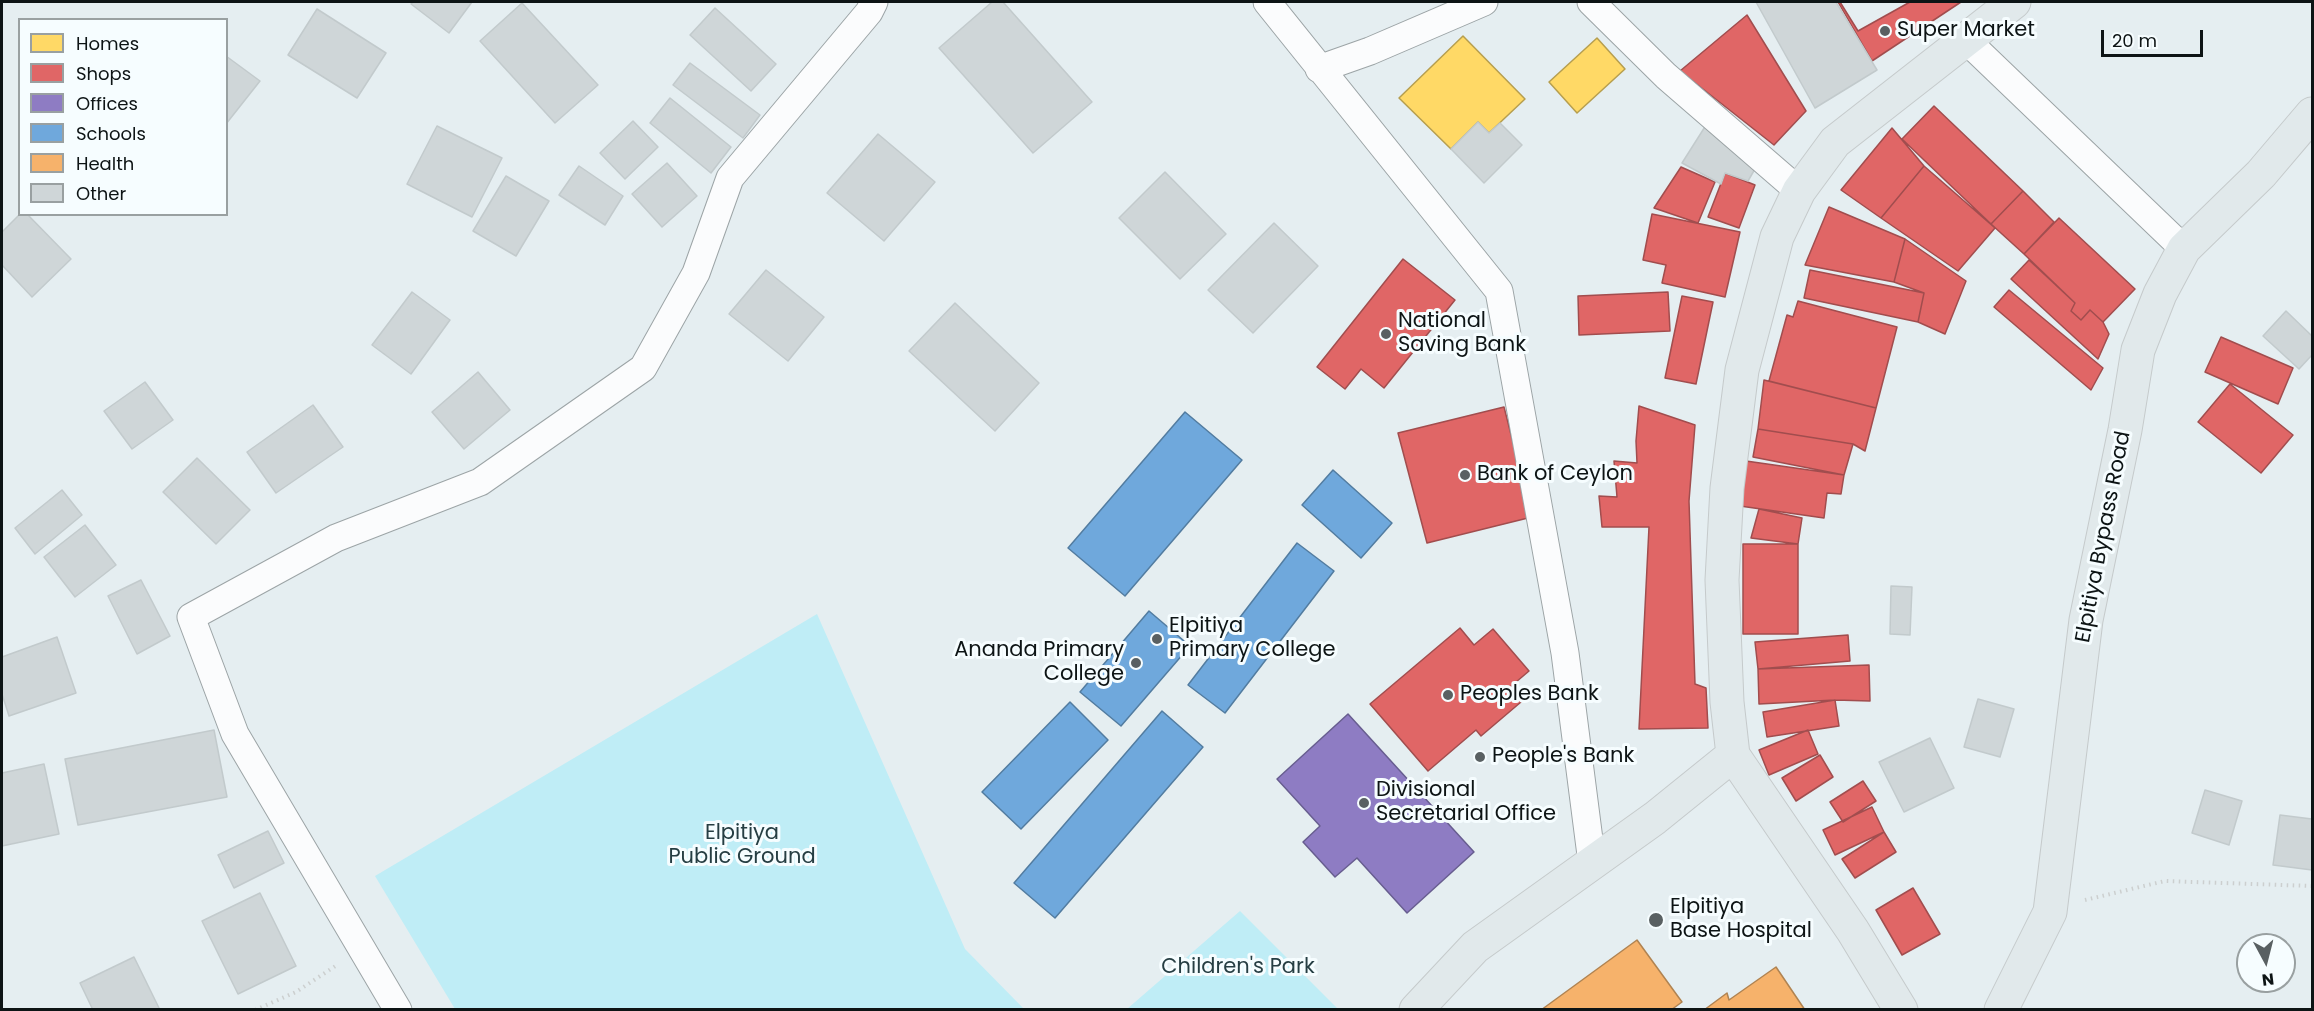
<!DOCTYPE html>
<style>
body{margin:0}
#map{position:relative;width:2314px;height:1011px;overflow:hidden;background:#e5eef1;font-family:Poppins,sans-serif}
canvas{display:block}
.frame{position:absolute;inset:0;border:3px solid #0d1415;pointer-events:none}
.legend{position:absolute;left:18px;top:18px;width:210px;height:198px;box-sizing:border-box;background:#f6fdff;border:2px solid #99a0a1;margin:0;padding:8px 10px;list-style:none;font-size:18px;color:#0d1415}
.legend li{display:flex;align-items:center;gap:12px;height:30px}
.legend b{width:30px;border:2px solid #99a0a1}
.north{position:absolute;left:2236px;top:933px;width:60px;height:60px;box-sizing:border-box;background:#f6fdff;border:2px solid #99a0a1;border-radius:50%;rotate:173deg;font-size:16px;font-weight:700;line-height:24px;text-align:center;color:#0d1415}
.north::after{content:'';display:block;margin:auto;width:21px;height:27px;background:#596062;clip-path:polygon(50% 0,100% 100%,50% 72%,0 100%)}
.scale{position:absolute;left:2101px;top:30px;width:102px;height:27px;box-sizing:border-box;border:3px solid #0d1415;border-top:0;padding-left:8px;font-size:18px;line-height:21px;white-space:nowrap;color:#0d1415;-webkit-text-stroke:4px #f6fdff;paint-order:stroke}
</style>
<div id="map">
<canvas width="2314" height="1011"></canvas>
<div class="frame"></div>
<ul class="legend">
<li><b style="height:16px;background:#ffd966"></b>Homes</li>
<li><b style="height:16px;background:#e06666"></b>Shops</li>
<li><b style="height:16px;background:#8e7cc3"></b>Offices</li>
<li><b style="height:16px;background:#6fa8dc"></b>Schools</li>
<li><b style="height:16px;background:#f6b26b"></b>Health</li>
<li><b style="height:16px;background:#cfd6d8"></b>Other</li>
</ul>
<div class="north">N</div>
<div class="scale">20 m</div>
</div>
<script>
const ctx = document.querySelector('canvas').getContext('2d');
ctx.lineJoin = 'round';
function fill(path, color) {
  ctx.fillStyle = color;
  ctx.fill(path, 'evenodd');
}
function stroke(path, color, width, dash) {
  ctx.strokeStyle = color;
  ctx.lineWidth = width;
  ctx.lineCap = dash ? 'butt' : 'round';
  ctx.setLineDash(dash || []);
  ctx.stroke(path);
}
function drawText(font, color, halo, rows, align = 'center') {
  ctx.font = font + ' Poppins,sans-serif';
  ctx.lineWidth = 6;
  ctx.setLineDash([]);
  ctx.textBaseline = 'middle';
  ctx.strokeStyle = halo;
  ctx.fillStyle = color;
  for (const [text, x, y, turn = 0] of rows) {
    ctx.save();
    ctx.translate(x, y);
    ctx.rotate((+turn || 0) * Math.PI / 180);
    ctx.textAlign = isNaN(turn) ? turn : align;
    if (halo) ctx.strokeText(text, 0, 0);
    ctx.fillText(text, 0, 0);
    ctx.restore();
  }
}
fill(new Path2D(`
 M817 614 965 949 1024 1009H455L375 876Z
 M1240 911 1338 1009H1127Z`), '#bfedf6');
const homes = new Path2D(`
 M1463 36 1525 99 1489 133 1478 122 1451 149 1399 98Z
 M1597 38 1625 69 1577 113 1549 82Z`);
fill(homes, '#ffd966');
stroke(homes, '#b69e4e', 1.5);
const shops = new Path2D(`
 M1838 2H1961L1872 61Z
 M1840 2H1910L1858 31Z
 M1747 15 1806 111 1774 145 1680 71Z
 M1934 106 2023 191 1991 224 1902 139Z
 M1892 128 1924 166 1881 218 1841 190Z
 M1924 166 1995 228 1958 271 1881 218Z
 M1681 167 1715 182 1698 223 1654 208Z
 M1725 173 1755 185 1739 228 1708 217Z
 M2023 191 2054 222 2024 254 1991 224Z
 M1829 207 1905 239 1894 282 1805 265Z
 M1652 214 1740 232 1725 297 1662 283 1666 265 1643 260Z
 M2059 218 2135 289 2103 322 2090 310 2081 320 2071 311 2075 303 2024 254Z
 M1905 239 1966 281 1945 334 1918 322 1924 293 1894 282Z
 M1403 259 1455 300 1384 388 1361 369 1345 389 1317 367Z
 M2029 260 2075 303 2071 311 2081 320 2090 310 2103 322 2109 334 2098 359 2011 279Z
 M1810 270 1924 293 1918 322 1804 298Z
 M2009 290 2103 368 2091 390 1994 307Z
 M1668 292 1670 331 1579 335 1578 296Z
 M1682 296 1713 302 1696 384 1665 378Z
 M1798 301 1897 327 1876 408 1769 381 1787 315 1793 317Z
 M2221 337 2293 368 2278 404 2205 372Z
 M1764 380 1876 408 1865 451 1853 444 1758 429Z
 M2230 384 2293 435 2261 473 2198 422Z
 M1639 406 1695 425 1689 501 1695 684 1706 688 1708 728 1639 729 1649 527H1602L1599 496 1617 497 1614 461 1637 463 1636 441Z
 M1504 407 1532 517 1427 543 1398 433Z
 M1758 429 1853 444 1844 475 1753 457Z
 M1739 460 1844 475 1841 494 1827 493 1824 518 1733 505Z
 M1759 509 1802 518 1798 544 1751 538Z
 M1743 544H1798V634H1743Z
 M1460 628 1474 645 1493 629 1529 671 1509 688 1521 702 1481 736 1476 730 1428 771 1370 704Z
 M1848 635 1850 661 1758 669 1755 642Z
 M1869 665 1870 701 1835 700 1759 704 1758 669Z
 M1835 700 1839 726 1767 737 1763 712Z
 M1808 730 1818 754 1769 775 1759 750Z
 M1820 755 1833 777 1796 801 1782 778Z
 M1863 781 1876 801 1843 822 1830 802Z
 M1872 807 1884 832 1835 855 1823 830Z
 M1884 832 1896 852 1855 878 1842 859Z
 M1913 888 1940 934 1902 955 1876 910Z`);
fill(shops, '#e06666');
stroke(shops, '#a14d4e', 1.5);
const offices = new Path2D(`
 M1348 714 1474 852 1407 913 1357 858 1335 877 1303 842 1320 826 1277 779Z`);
fill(offices, '#8e7cc3');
stroke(offices, '#675d8f', 1.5);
const schools = new Path2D(`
 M1185 412 1242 460 1125 596 1068 548Z
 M1333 470 1392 523 1361 558 1302 505Z
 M1297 543 1334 571 1225 713 1188 685Z
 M1149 611 1190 646 1121 726 1080 692Z
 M1070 702 1108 740 1021 829 982 792Z
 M1162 711 1203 747 1055 918 1014 883Z`);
fill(schools, '#6fa8dc');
stroke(schools, '#527ca0', 1.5);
const health = new Path2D(`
 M1637 940 1682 1002 1671 1010H1541Z
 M1776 967 1805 1010H1704L1727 993 1729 1000Z`);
fill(health, '#f6b26b');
stroke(health, '#b08351', 1.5);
const building = new Path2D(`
 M413 2H472L449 33 411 4Z
 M992 2H1003L1092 102 1033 153 939 48Z
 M1756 2H1836L1877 70 1815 108Z
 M522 3 598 85 555 123 480 41Z
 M715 8 776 64 751 91 690 35Z
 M317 9 386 53 357 98 288 55Z
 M226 56 260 81 226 124Z
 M690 63 760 115 743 138 673 85Z
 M670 98 731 147 711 173 650 123Z
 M633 121 658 147 625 179 600 153Z
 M1478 122 1489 133 1500 123 1522 145 1484 183 1451 149Z
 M1708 122 1759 162 1748 181 1725 173 1721 184 1682 163Z
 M437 126 502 158 472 217 407 184Z
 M878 134 935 182 884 241 827 193Z
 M667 163 697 196 662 227 632 194Z
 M579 166 623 196 605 225 559 195Z
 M1165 172 1226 234 1180 279 1119 218Z
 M506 176 549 201 516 256 473 231Z
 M20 214H27L71 259 32 297 2 265V232Z
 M1274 223 1318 266 1253 333 1208 290Z
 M766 270 824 317 788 361 729 314Z
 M412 292 450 320 411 374 372 345Z
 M955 303 1039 383 995 431 909 351Z
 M2286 311 2312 336V355L2299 369 2263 336Z
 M478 372 510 410 464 449 432 412Z
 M145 382 173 420 132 449 104 411Z
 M313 405 343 447 276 493 247 452Z
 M197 458 250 510 216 544 163 492Z
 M62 490 82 515 35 554 15 528Z
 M85 525 116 565 75 597 44 557Z
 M141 580 170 636 137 654 108 596Z
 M1891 586 1912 587 1910 635 1890 634Z
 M57 637 76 693 9 716 2 694V657Z
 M1978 699 2014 709 2000 757 1964 747Z
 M214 730 227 797 78 825 65 759Z
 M1930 738 1954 788 1904 812 1879 762Z
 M44 764 59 834 2 846V773Z
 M2205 790 2242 801 2229 845 2192 833Z
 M2280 815 2312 819V870L2273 865Z
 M268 831 284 863 234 888 218 855Z
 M260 893 296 966 238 994 202 921Z
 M134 957 160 1010H93L80 983Z`);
fill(building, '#cfd6d8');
stroke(building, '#c2cacc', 1.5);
const minor = new Path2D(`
 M1267 2 1499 291 1565 653 1592 863
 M1591 2 1666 76 1799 191
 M1965 39 2184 249
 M1319 69 1370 51 1484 2
 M398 1010 235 734 191 617 336 538 480 482 643 368 696 273 730 178 869 12 874 2`);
const primary = new Path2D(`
 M1416 1010 1475 947 1655 818 1733 755
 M1901 1010 1853 931 1733 755 1727 702 1722 580 1727 488 1742 370 1777 237 1799 191 1835 142 2014 2
 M2001 1010 2050 912 2086 620 2125 430 2138 350 2160 294 2184 249 2261 174 2312 114`);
stroke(minor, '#9ca4a6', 29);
stroke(primary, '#c5cacb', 35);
stroke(new Path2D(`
 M2085 900 2165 881 2312 886
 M255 1010 296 992 337 965`), '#cccfcf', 4, [1.5, 4.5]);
stroke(minor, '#fbfcfd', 27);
stroke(primary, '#e1e9eb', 33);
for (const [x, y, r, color] of [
 [1885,31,6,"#596062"],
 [1386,334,6,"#596062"],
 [1465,475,6,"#596062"],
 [1157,639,6,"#596062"],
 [1136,663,6,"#596062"],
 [1448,695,6,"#596062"],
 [1480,757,6,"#596062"],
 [1364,803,6,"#596062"],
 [1656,920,8,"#596062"]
]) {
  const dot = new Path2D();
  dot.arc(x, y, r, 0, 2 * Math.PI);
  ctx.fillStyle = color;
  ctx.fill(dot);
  stroke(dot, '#f6fdff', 2);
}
drawText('21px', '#0d1415', '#f6fdff', [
 ["Super Market",1897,31],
 ["National",1398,322],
 ["Saving Bank",1398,346],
 ["Bank of Ceylon",1477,475],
 ["Elpitiya",1169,627],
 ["Primary College",1169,651],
 ["Ananda Primary",1124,651,"right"],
 ["College",1124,675,"right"],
 ["Peoples Bank",1460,695],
 ["People's Bank",1492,757],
 ["Divisional",1376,791],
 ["Secretarial Office",1376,815],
 ["Elpitiya",1670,908],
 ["Base Hospital",1670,932]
], 'left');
drawText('21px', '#0d1415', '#f6fdff', [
 ["Elpitiya Bypass Road",2104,537,-79]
]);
drawText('21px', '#263e43', '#f6fdff', [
 ["Elpitiya",742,834],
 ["Public Ground",742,858],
 ["Children's Park",1238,968]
]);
</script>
